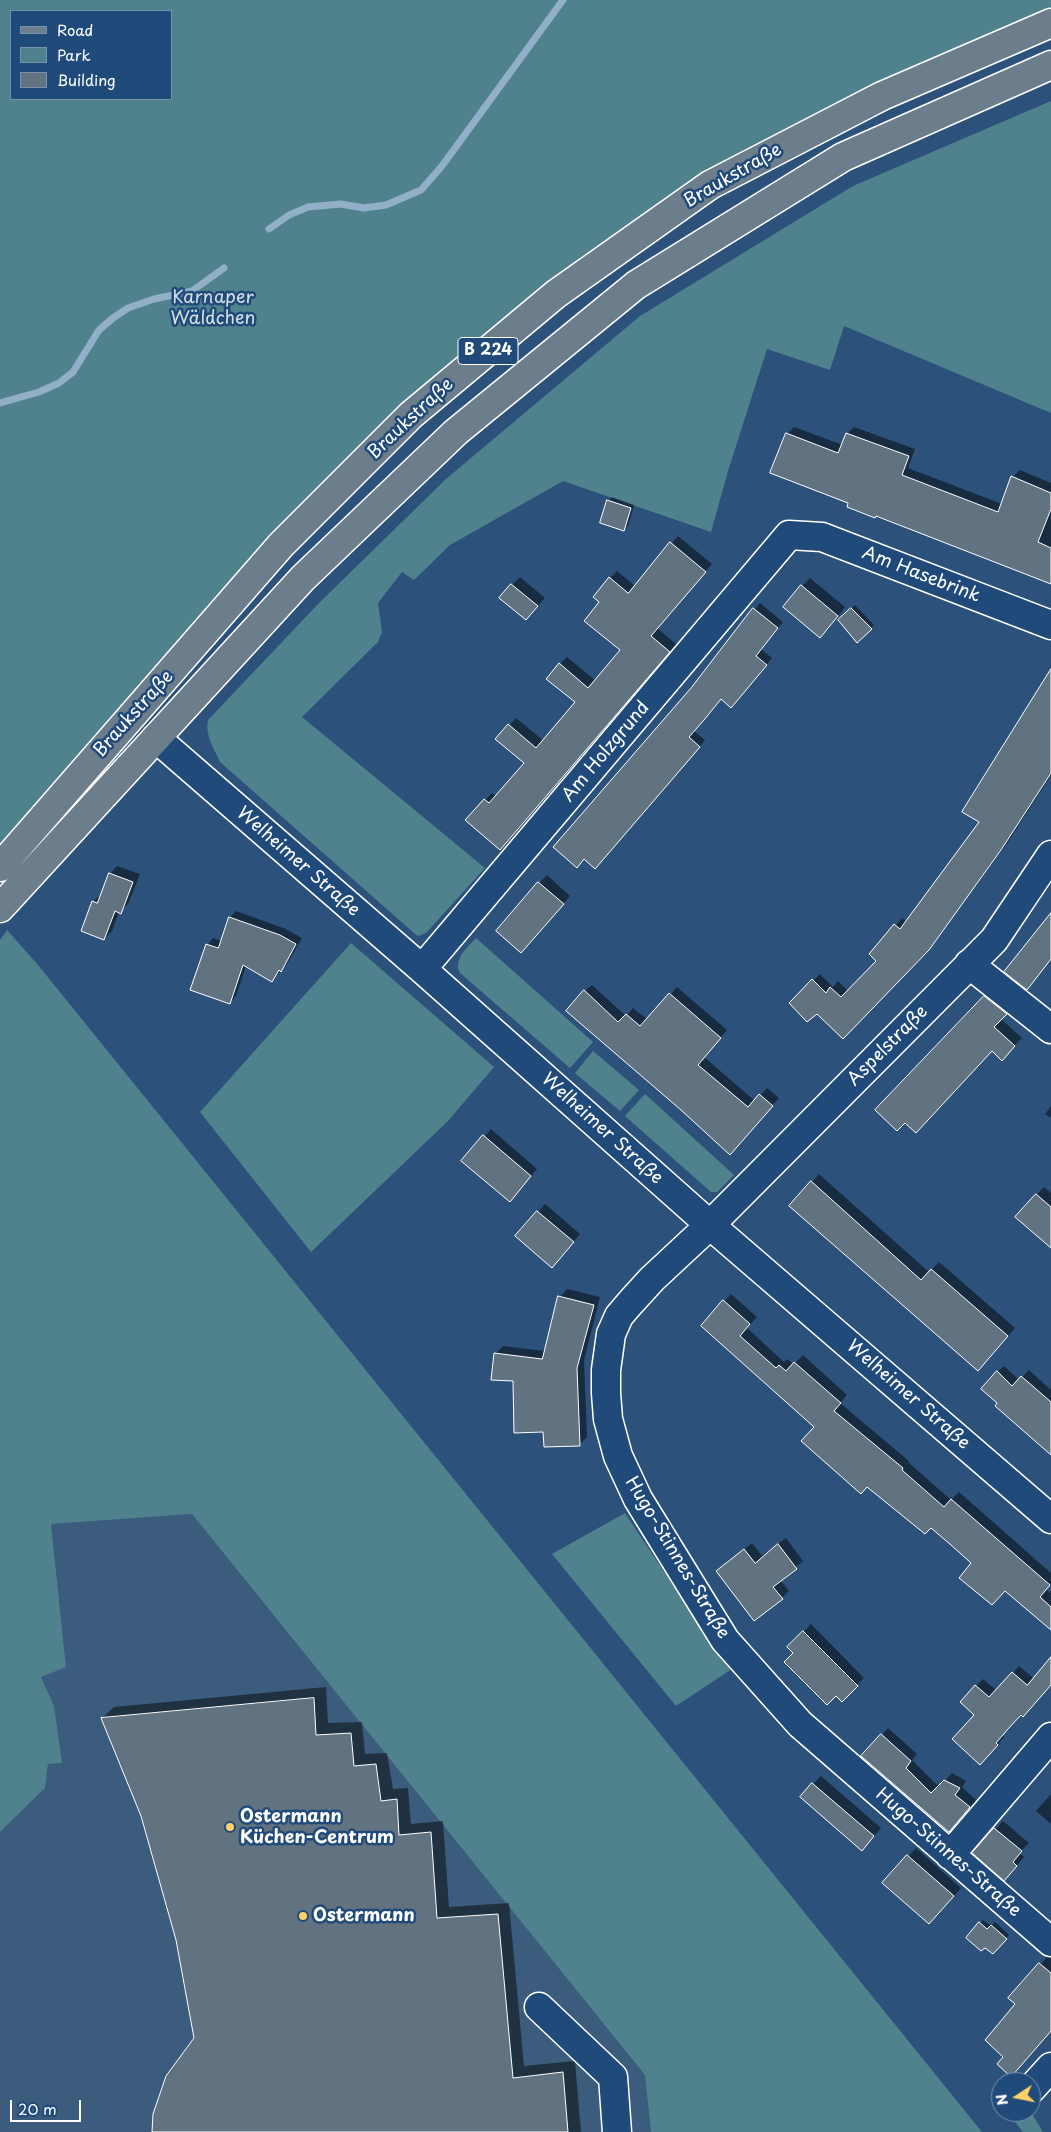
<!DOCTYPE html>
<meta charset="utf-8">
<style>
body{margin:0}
#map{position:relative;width:1051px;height:2132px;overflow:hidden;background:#2c527b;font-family:"Playpen Sans",sans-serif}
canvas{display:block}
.legend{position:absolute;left:10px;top:10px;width:162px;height:90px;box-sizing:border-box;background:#1f4a7a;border:1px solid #7992af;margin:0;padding:6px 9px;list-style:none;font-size:15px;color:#fff}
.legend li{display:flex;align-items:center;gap:10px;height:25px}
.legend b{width:25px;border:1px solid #7992af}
.north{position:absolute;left:991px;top:2072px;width:50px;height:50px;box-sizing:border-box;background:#1f4a7a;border:1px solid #7992af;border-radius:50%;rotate:259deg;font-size:14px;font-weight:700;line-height:20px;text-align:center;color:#fff}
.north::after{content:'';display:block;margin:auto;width:18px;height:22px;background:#ffd166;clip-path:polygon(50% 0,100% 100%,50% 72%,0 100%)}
.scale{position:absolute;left:10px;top:2100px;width:71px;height:22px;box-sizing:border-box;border:2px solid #fff;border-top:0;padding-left:6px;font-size:15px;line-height:18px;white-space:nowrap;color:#fff;-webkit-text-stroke:4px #1f4a7a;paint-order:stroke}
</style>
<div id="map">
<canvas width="1051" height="2132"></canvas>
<ul class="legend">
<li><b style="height:6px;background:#6c7d8c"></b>Road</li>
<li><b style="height:14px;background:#50828e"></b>Park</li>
<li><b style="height:14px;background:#617281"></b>Building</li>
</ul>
<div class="north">N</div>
<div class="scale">20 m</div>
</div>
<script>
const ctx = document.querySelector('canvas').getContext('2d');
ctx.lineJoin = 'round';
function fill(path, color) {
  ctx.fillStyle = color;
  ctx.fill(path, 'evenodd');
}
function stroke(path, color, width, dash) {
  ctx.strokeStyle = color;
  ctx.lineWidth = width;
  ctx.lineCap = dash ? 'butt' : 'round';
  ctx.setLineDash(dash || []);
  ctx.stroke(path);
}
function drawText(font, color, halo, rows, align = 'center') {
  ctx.font = font + ' "Playpen Sans",sans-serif';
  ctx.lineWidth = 5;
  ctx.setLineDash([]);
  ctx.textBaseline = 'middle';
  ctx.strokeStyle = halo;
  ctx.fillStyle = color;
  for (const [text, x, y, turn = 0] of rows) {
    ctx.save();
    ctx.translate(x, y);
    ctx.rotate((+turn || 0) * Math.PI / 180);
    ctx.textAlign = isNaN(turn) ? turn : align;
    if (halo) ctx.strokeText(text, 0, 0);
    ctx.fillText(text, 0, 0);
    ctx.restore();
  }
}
fill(new Path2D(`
 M192 1514 645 2075 651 2132H0V1832L45 1788 48 1764 61 1763 54 1706 41 1677 66 1666 51 1524Z`), '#3c5c7d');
fill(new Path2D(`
 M0 0H1051V21L712 181 415 408 0 851ZM11 11H171V99H11Z
 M1051 101V413L844 326 830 370 767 349 728 471 711 532 563 481 450 545 414 580 402 572 378 603 382 632 378 642 302 717 485 868 426 933 418 936 414 933 220 762C214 748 205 736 208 720L319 603 446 479 640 316 853 186Z
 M7 930 38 965 982 2132H651L645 2075 192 1514 51 1524 66 1667 41 1677 54 1706 62 1763 48 1764 45 1788 0 1832V940Z
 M476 938 593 1042 570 1068 460 973C453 959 467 948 476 938Z
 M351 943 494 1067 448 1121 311 1252 200 1112Z
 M593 1051 639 1090 620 1111 575 1073Z
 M645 1094 734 1175 717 1192H711L625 1116Z
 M625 1513 696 1620 732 1669 676 1706 552 1554Z
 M1007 2112H1031L1043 2132H1023Z`), '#50828e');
fill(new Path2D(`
 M794 427 843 445 847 434 854 427 915 449 908 468 1002 504 1013 477 1020 470 1051 483V583L850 503 787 434Z
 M612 497 634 505 628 526 624 529 608 501Z
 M678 536 712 564 657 628 676 644 507 842 485 800 492 793 496 796 526 762 497 739 516 718 544 741 577 702 560 664 567 657 596 681 622 650 601 602 610 578 617 571 635 586Z
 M520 577 545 598 533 611 512 585Z
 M810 578 845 607 828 629 802 586Z
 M760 603 783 622 761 649 772 658 737 700 721 698 694 731 705 740 601 861 692 688Z
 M855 605 874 625 857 641 843 616Z
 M1051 671V775L1008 842 935 941 843 1038 817 1012 791 1003 820 974 833 987 838 981 848 991 877 961 871 954 902 918 907 922 981 822Z
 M117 866 140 874 128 904 119 912 112 931 104 939 93 902 101 894 110 874Z
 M547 875 570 896 529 944 539 883Z
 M236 911 286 929 302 938 287 964 272 980 246 966 236 996 229 1003 207 945 213 938 222 941 230 917Z
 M592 985 626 1016 633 1008 648 1020 677 987 727 1030 704 1057 755 1101 767 1088 779 1098 736 1147 585 991Z
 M993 989 1013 1006 1001 1019 1022 1038 1009 1051 992 1050 905 1122 877 1110Z
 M1051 1106V1118L1045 1114Z
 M491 1129 537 1169 516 1193 463 1161Z
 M819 1174 929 1272 939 1262 1015 1328 986 1361 791 1206Z
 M1044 1187 1051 1193V1246L1037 1194Z
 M545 1204 580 1234 559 1259 517 1236Z
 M567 1289 600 1297 584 1360 587 1437 579 1445 545 1430 514 1380 495 1354 503 1346 545 1351 560 1297Z
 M731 1294 757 1317 747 1328 784 1362 787 1359 794 1364 803 1355 847 1395 840 1403 909 1461 908 1462 951 1500 959 1492 1051 1573V1583L1046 1589 1051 1593V1628L816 1426 702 1326Z
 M1004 1366 1019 1380 1029 1370 1051 1390V1453L999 1403 997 1372Z
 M786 1538 803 1561 780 1580 789 1591 782 1598 718 1571 752 1543 762 1556Z
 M811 1624 864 1678 842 1700 789 1647Z
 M1019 1666 1046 1689 1002 1735 1004 1737 987 1757 975 1714 976 1686 983 1679 997 1691Z
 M326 1687 328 1723 362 1722 365 1754 387 1753 393 1789 408 1788 411 1824 443 1821 449 1907 509 1903 524 2066 575 2061 581 2132H153L195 2038 177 1940 142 1816 102 1718 114 1707Z
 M888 1728 917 1754 912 1760 939 1787 952 1773 966 1781 962 1787 976 1800 949 1831 882 1735Z
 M821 1776 881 1828 870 1841 813 1784Z
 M1051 1794V1824L1036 1811Z
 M1003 1821 1029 1843 1019 1853 1024 1857 1012 1871 974 1853Z
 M916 1848 961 1888 937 1915 884 1883Z
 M983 1920 991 1926 995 1922 1009 1935 996 1949 980 1923Z
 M1048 1956 1051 1959V2030L1004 2057 1017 2004 1010 1998Z`), '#0007');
stroke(new Path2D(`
 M269 229 289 215 308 207 341 204 364 208 386 205 421 190 442 166 563 0
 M0 403 39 392 59 383 73 372 99 330 113 318 128 308 154 299 192 291 224 268`), '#91b0c8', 7);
const building = new Path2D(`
 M786 433 838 453 846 433 909 456 902 475 998 512 1011 476 1051 493V509L1038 542 1051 548V584L876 516 875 518 847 507 848 503 770 473Z
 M607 500 631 508 624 531 600 523Z
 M670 542 706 572 651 636 670 652 500 850 465 820 484 799 489 803 524 763 495 739 508 724 536 748 575 702 546 679 559 663 588 688 620 650 584 621 599 602 593 597 609 577 628 593Z
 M511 584 538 606 526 620 499 598Z
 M801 585 838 616 820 638 783 607Z
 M753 608 778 628 756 656 767 665 731 708 721 699 704 720 689 737 700 747 595 869 584 859 577 868 553 847 691 688Z
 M851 608 872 629 857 643 838 620Z
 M1051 669V773L1001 850 929 950 843 1039 817 1014 807 1022 789 1003 812 979 826 993 830 987 841 997 876 961 869 954 894 924 900 929 979 822 962 812Z
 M109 873 133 882 121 914 115 911 104 940 81 931 92 901 97 903Z
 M538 882 564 904 521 953 496 931Z
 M1051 913V959L1027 990 1004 972Z
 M229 917 280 935 296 944 281 972 279 970 272 982 243 965 230 1004 190 990 206 944 218 948Z
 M584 990 618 1022 626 1014 640 1026 669 993 721 1038 698 1065 748 1107 759 1094 773 1106 730 1155 681 1110 566 1011Z
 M984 996 1007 1014 994 1027 1015 1046 1002 1061 992 1051 916 1133 905 1123 897 1131 875 1110Z
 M483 1135 531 1176 510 1202 461 1161Z
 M811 1181 921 1280 931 1269 1008 1336 978 1371 789 1206Z
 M1036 1194 1051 1207V1248L1015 1217Z
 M537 1211 574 1242 552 1268 515 1236Z
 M558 1296 594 1305 577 1368 580 1446 544 1447 543 1432 514 1433 513 1381 491 1380 494 1353 542 1359Z
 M723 1300 750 1324 740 1336 776 1368 779 1365 786 1371 794 1362 841 1403 834 1411 903 1468 902 1470 944 1507 951 1499 1050 1585 1040 1597 1051 1607V1630L1005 1591 992 1605 959 1578 971 1563 951 1545 931 1528 925 1534 867 1487 861 1494 801 1441 814 1427 701 1326Z
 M997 1371 1012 1386 1021 1376 1051 1402V1455L995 1406 997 1403 981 1389Z
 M778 1544 797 1569 773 1587 783 1599 754 1621 716 1571 744 1549 755 1563Z
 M803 1631 858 1686 842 1702 836 1696 827 1705 784 1662 793 1653 787 1647Z
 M1051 1657V1685L1023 1717 1021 1715 1008 1729 996 1743 998 1745 980 1765 952 1739 974 1715 960 1702 975 1685 989 1697 1012 1672 1027 1685Z
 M314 1698 316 1735 351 1733 354 1766 376 1764 381 1801 397 1799 399 1835 431 1832 437 1918 498 1914 513 2078 563 2072 568 2132H152L153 2114 166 2076 194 2038 176 1940 141 1816 101 1718Z
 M881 1734 911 1761 906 1768 931 1793 944 1780 960 1788 955 1795 970 1807 949 1832 861 1756Z
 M812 1783 874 1836 862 1851 800 1797Z
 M994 1828 1022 1851 1013 1862 1017 1866 1004 1881 972 1853Z
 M907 1855 954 1896 929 1924 882 1883Z
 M979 1922 987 1929 991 1925 1007 1939 993 1954 985 1948 981 1951 966 1938Z
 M1039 1963 1051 1973V2031L1011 2077 997 2064 1003 2057 985 2040 1015 2004 1008 1998Z`);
fill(building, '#617281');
stroke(building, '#fff', 1);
const minor = new Path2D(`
 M156 738 422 969 710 1225 1051 1519
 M1051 855 994 940 710 1225 652 1279 631 1302 619 1316 611 1334 606 1370V1393L608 1419 618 1456 638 1499 725 1640 800 1724 1051 1942
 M969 964 1051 1029
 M422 969 789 535 822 537 1051 625
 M950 1855 1051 1737
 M539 2007 613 2077 617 2132
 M1031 2089 1051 2067`);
const major = new Path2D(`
 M0 867 281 545 411 415 556 294 710 185 882 96 1051 23
 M0 908 303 578 456 432 636 285 843 157 1051 65`);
stroke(minor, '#fff', 31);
stroke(major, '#fff', 31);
stroke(minor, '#1f4a7a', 28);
stroke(major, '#6c7d8c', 28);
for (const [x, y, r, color] of [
 [230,1827,5,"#ffd166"],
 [303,1916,5,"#ffd166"]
]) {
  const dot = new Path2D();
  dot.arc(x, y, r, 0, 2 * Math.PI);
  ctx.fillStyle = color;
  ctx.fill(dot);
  stroke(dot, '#1f4a7a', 2);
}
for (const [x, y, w] of [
 [488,351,60]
]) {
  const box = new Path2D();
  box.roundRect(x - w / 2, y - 13.5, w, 27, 4);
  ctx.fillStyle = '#1f4a7a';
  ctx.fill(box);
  stroke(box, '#fff', 1);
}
drawText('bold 16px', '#fff', null, [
 ["B 224",488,351]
]);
drawText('18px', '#fff', '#1f4a7a', [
 ["Braukstraße",733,176,-30],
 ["Braukstraße",411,419,-43],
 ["Am Hasebrink",921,575,21],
 ["Braukstraße",134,714,-48],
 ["Am Holzgrund",606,752,-50],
 ["Welheimer Straße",298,862,41],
 ["Aspelstraße",888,1046,-45],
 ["Welheimer Straße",602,1129,42],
 ["Welheimer Straße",908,1395,41],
 ["Hugo-Stinnes-Straße",677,1558,59],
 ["Hugo-Stinnes-Straße",948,1853,41]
]);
drawText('18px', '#d3e0e3', '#1f4a7a', [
 ["Karnaper",213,298],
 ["Wäldchen",213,319]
]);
drawText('bold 18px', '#fff', '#1f4a7a', [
 ["Ostermann",240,1817],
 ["Küchen-Centrum",240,1838],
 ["Ostermann",313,1916]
], 'left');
</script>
